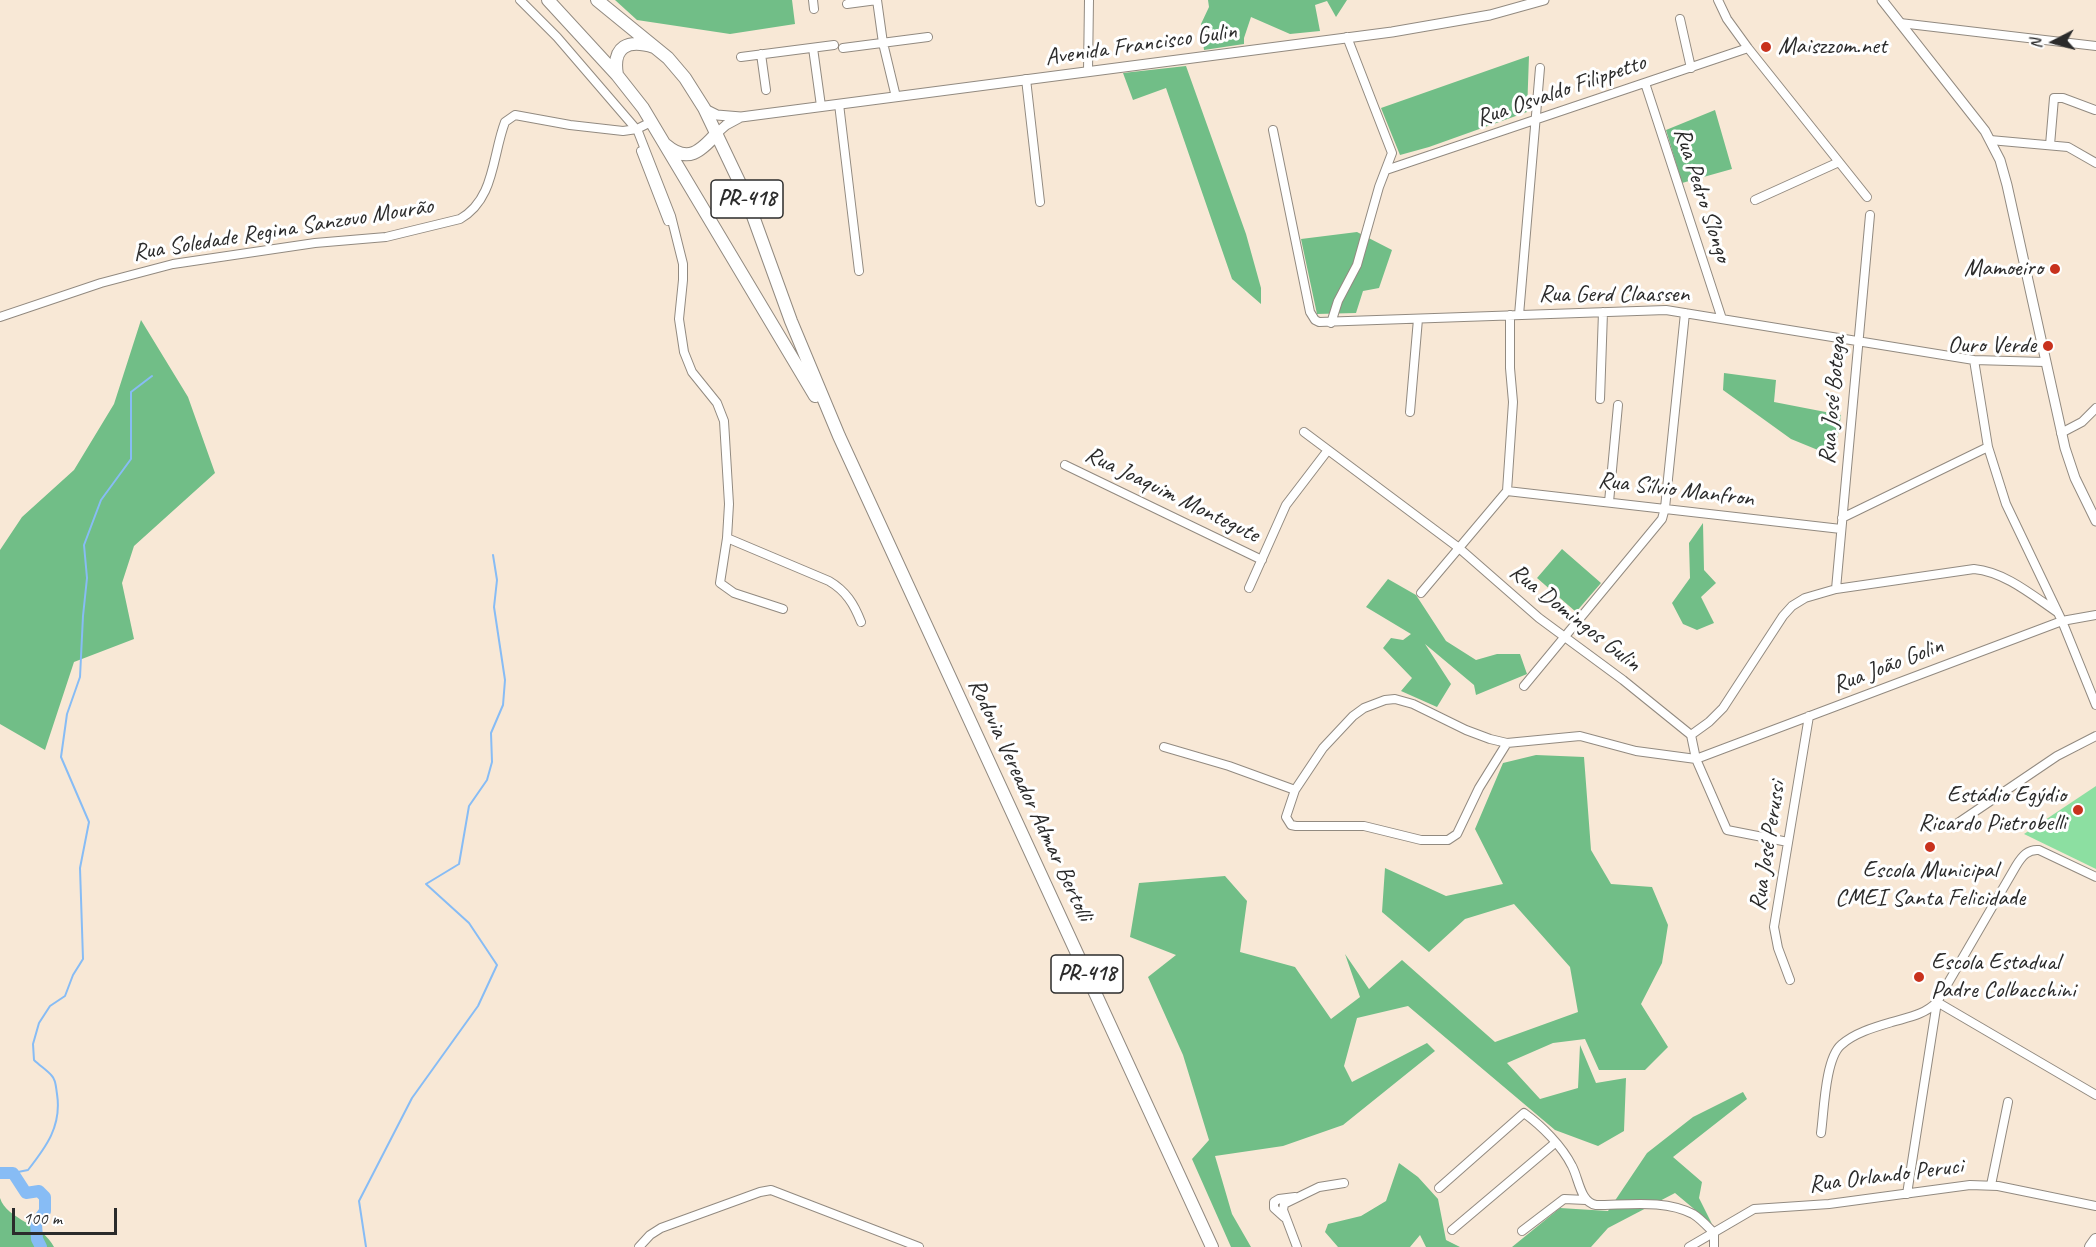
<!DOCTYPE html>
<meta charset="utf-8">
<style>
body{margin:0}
#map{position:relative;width:2096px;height:1247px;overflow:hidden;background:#f8e8d6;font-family:Caveat,sans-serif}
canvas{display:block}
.north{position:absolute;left:2024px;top:12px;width:60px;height:60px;-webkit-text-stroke:4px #fff;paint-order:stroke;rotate:264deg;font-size:16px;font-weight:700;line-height:24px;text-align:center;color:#2b2b2b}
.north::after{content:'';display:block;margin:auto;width:21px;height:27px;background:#2b2b2b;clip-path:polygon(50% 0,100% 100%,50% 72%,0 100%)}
.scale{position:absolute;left:12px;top:1208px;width:105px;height:27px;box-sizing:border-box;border:3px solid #2b2b2b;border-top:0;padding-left:8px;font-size:18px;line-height:21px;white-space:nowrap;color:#2b2b2b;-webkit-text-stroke:4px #fff;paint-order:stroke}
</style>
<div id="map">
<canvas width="2096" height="1247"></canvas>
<div class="north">N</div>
<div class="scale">100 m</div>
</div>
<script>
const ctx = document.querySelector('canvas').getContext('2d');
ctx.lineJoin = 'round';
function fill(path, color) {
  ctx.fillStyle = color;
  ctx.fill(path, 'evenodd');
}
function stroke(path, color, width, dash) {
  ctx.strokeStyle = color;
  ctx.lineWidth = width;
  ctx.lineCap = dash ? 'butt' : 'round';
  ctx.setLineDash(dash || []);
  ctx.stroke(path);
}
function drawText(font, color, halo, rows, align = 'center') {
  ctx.font = font + ' Caveat,sans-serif';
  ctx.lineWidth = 6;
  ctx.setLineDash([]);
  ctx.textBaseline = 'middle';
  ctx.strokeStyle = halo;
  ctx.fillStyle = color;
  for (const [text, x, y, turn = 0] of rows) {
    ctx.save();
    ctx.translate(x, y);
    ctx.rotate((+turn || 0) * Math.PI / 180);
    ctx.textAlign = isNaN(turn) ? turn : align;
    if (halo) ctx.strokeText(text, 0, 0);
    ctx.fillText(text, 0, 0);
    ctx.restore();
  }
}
fill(new Path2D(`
 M2096 786V869L2024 834Z`), '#8cdfa1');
fill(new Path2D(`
 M615 0H792L795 24 730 34 637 20Z
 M1208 0H1347L1336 17 1327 1 1315 5 1320 31 1290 34 1251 17 1244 38V44L1204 50 1201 24 1209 7Z
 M1529 56 1527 112 1429 147 1400 155 1381 108Z
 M1186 66 1246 234 1261 288V304L1232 279 1166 88 1133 100 1123 73Z
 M1715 110 1732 169 1682 183 1666 130Z
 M1357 232 1392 250 1379 288 1363 291 1356 313 1317 314 1301 239Z
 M141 320 188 397 215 473 134 546 122 583 134 639 74 662 45 750 0 724V550L22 517 74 470 114 404Z
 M1724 373 1776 380 1774 402 1841 415 1835 457 1791 439 1723 390Z
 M1703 523 1704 570 1716 583 1701 597 1714 623 1697 630 1683 624 1672 603 1690 578 1689 543Z
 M1562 549 1601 583 1576 612 1537 578Z
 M1388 579 1416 595 1446 641 1476 660 1497 654H1520L1527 674 1476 695 1474 685 1425 644 1451 684 1437 707 1401 691 1412 678 1383 648 1391 638 1403 640 1411 634 1366 607Z
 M1536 755 1584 757 1591 850 1611 884 1652 887 1668 925 1662 963 1641 1004 1668 1047 1645 1070H1599L1585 1039 1553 1043 1507 1063 1540 1099 1578 1088 1580 1045 1596 1083 1626 1078 1624 1131 1598 1146 1555 1130 1408 1006 1357 1018 1344 1066 1352 1082 1427 1043 1435 1051 1343 1125 1283 1146 1215 1156 1232 1214 1251 1247H1231L1192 1159 1209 1140 1183 1055 1148 977 1176 955 1130 937 1139 883 1225 876 1247 901 1240 952 1295 967 1331 1019 1360 997 1345 954 1369 989 1402 960 1495 1042 1578 1012 1570 967 1514 904 1465 919 1429 952 1382 912 1385 868 1446 896 1503 884 1475 829 1503 763Z
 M1743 1092 1747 1099 1673 1157 1702 1182 1699 1198 1712 1224 1675 1193 1608 1228 1591 1247H1512L1560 1208 1608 1211 1647 1153 1693 1117Z
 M1399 1163 1418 1177 1438 1199 1446 1240 1460 1247H1426L1420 1235 1410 1247H1338L1325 1232 1328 1224 1361 1216 1386 1201Z
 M0 1198C7 1220 43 1224 54 1247H0Z`), '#71be87');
stroke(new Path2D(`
 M13 1173 28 1170C46 1147 62 1126 57 1094 56 1088 56 1080 52 1076 47 1070 40 1066 34 1060L33 1044 39 1023 50 1006 65 996 73 975 83 959 80 868 89 822 61 757 67 714 80 677 83 616 87 578 84 545 101 500 131 459V392L152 376
 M366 1247 359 1201 412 1098 478 1006 497 965 469 923 426 884 459 864 469 806 487 780 492 762 491 733 503 705 505 680 494 607 497 580 493 555`), '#87bcf5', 2);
stroke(new Path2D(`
 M0 1173H13L26 1193 39 1191 45 1197V1211L36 1223 37 1239 41 1247`), '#87bcf5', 12);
const minor = new Path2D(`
 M520 0 557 37 637 130
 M813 0 814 9
 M1718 0 1727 19 1748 48 1867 197
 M847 4 877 0 883 43 896 97
 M1680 19 1691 68
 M1900 23 2096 46
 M813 48 821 106
 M843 48 928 37
 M761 54 766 90
 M741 57 834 45
 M1088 71 1089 0
 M1026 79 1040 202
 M1645 83 1722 319
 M839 104 859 271
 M637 129 671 216 683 264V280L679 319 684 352 692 372 717 403 724 421 729 504 727 538 720 583 734 593 783 609
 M1273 130 1310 312 1315 320 1319 322 1666 310 1974 360 2045 362
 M1990 140 2068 147 2096 163
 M2050 145 2054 98H2063L2095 110
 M641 151 668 221
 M1386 170 1748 48
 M1755 200 1839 162
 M1519 315 1540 68
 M0 317 101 283 173 264 315 243 386 237 460 219C495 199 492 156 505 122L515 115 570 125 623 131 637 129 651 122
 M1331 323 1338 301 1357 265 1379 187 1392 153 1347 37
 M1974 360 1988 447 2006 504 2062 621 2096 705
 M1600 399 1603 312
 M1410 412 1418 319
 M1304 432 1459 548 1539 618 1623 680 1691 735 1696 759 1727 830 1788 842
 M2061 433 2082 422 2096 408
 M1065 465 1262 560
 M1507 491 1841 529
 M1609 502 1618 405
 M1842 518 1988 447
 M727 538 829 581C846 591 854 604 861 622
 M1249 588 1286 505 1328 450
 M1836 589 1870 215
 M1421 593 1507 491 1513 402 1510 368V315
 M1524 686 1662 519 1665 508 1685 313
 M1691 735 1709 722 1723 708 1783 616 1792 606 1805 598 1836 589 1974 569C2005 572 2032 595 2057 612
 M1507 743 1479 788 1457 834 1448 840H1421L1364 826H1296L1291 825 1286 817 1295 790 1323 748 1353 716 1364 708 1385 700 1395 699 1413 704 1466 730 1490 739 1507 743 1580 736 1636 751 1696 759 2062 621 2096 615
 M1164 747 1229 766 1295 790
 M1952 827 2057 756 2096 736
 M1790 980 1778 948 1774 927 1809 716
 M1821 1133C1824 1112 1825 1059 1841 1045 1854 1033 1875 1027 1892 1022 1909 1017 1924 1015 1937 1002L2096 1095
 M1991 1185 2008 1102
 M1439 1188 1524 1113C1542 1126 1562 1146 1572 1166 1579 1179 1580 1202 1596 1205 1627 1205 1665 1199 1693 1214 1701 1219 1707 1226 1714 1233V1247
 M1907 1194 1937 1002 2016 866C2022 856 2028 849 2039 850L2096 877
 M1284 1217 1274 1208V1202L1279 1199 1295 1197
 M1452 1230 1555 1143
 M1522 1231 1564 1199 1586 1200
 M639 1247 650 1235 661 1228 760 1192 771 1190 919 1247
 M1297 1247 1283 1210 1284 1204 1319 1187 1344 1183
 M1689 1247 1754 1209 1829 1204 1970 1185 1998 1186 2096 1206`);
const tertiary = new Path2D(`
 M1882 0 1985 131 2000 160 2007 185 2065 448 2075 478 2096 521
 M705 109 717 115 741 117 1392 32 1490 15 1544 0
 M717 133 726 125 739 118`);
const primary = new Path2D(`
 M2091 1247 2096 1240`);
const trunk = new Path2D(`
 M548 0 617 75 643 108 815 396
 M597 0 668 58 685 78 704 108 745 194 791 321 839 436 1212 1247
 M617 75C612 46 628 39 654 47
 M666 145C688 164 701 151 717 133`);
stroke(minor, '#928a80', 10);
stroke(tertiary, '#928a80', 11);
stroke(primary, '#928a80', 14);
stroke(trunk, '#928a80', 14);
stroke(minor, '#fff', 8);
stroke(tertiary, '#fff', 9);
stroke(primary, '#fff', 12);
stroke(trunk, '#fff', 12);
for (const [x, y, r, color] of [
 [1766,47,6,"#c8321e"],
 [2055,269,6,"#c8321e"],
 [2048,346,6,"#c8321e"],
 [2078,810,6,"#c8321e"],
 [1930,847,6,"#c8321e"],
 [1919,977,6,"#c8321e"]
]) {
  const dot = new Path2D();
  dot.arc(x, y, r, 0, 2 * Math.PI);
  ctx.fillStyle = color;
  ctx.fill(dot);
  stroke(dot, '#fff', 2);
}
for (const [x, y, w] of [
 [747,199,72],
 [1087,974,72]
]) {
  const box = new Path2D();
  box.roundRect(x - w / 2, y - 19, w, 38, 4.5);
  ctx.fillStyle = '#fff';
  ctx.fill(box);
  stroke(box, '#2b2b2b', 1.5);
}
drawText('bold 22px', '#2b2b2b', null, [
 ["PR-418",747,199],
 ["PR-418",1087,974]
]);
drawText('24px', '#2b2b2b', '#fff', [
 ["Avenida Francisco Gulin",1141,45,-8],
 ["Rua Osvaldo Filippetto",1561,91,-19],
 ["Rua Pedro Slongo",1702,195,72],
 ["Rua Soledade Regina Sanzovo Mourão",283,230,-9],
 ["Rua Gerd Claassen",1614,295],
 ["Rua José Botega",1833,400,-85],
 ["Rua Sílvio Manfron",1676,490,7],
 ["Rua Joaquim Montegute",1172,495,26],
 ["Rua Domingos Gulin",1575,618,38],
 ["Rua João Golin",1888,666,-21],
 ["Rodovia Vereador Admar Bertolli",1030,800,65],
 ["Rua José Perussi",1768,846,-81],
 ["Rua Orlando Peruci",1886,1176,-7]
]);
drawText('24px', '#2b2b2b', '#fff', [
 ["Maiszzom.net",1778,47,"left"],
 ["Mamoeiro",2043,269],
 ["Ouro Verde",2036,346],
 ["Estádio Egýdio",2066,796],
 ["Ricardo Pietrobelli",2066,824],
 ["Escola Municipal",1930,871,"center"],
 ["CMEI Santa Felicidade",1930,899,"center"],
 ["Escola Estadual",1931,963,"left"],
 ["Padre Colbacchini",1931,991,"left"]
], 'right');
</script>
